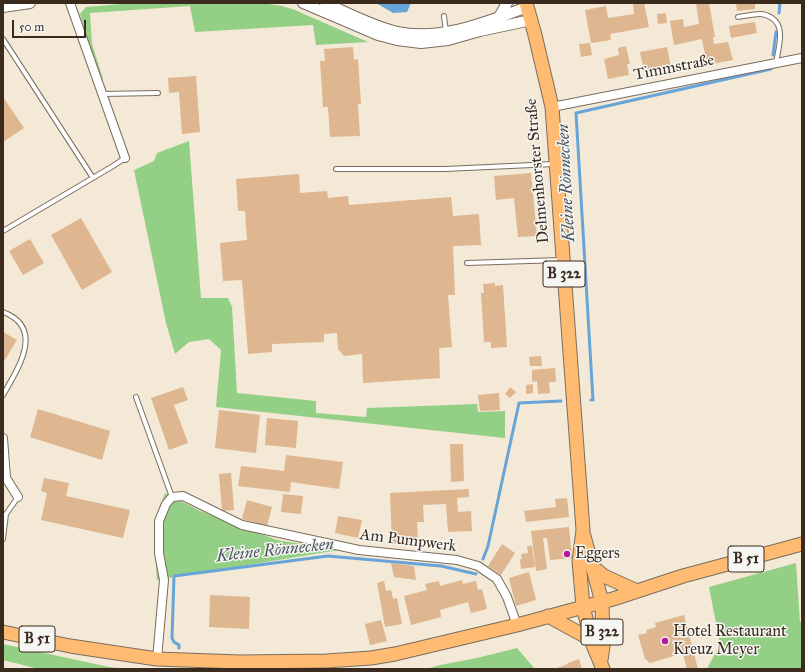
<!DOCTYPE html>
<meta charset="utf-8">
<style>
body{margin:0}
#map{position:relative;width:805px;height:672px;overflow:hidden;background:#f3e9d6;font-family:"IM FELL Great Primer",serif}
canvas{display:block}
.frame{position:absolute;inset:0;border:4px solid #3b2a1e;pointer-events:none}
.scale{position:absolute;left:12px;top:20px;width:74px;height:18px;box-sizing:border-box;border:2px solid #3b2a1e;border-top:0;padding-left:5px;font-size:12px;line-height:14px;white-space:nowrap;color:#3b2a1e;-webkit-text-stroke:3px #f6f6f2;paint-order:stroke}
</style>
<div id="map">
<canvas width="805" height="672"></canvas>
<div class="frame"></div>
<div class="scale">50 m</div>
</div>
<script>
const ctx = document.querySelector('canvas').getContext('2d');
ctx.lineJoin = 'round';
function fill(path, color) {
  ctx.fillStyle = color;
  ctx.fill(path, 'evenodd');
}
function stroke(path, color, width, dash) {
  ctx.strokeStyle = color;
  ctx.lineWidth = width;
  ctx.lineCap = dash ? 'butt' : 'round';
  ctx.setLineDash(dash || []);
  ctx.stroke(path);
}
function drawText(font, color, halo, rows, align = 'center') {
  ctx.font = font + ' "IM FELL Great Primer",serif';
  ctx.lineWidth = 3;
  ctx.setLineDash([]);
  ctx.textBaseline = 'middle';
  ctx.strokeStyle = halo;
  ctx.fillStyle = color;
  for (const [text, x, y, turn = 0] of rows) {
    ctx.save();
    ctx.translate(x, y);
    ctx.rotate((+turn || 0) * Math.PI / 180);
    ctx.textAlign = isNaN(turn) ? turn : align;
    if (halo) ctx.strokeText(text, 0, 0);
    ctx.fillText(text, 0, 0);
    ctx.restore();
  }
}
fill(new Path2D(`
 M135 3H262L282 6 295 10 368 42 316 45 313 25 195 32 190 6 90 13 92 44 103 79 102 80 88 40 80 14 86 7Z
 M189 141 201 298H228L232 307 237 393 316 401V413L366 417 367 408 477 404 478 412 505 411V438L216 407 221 350 209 339 189 342 175 354 166 323 134 170 154 161 157 153Z
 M165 493 200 511 277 540 339 550 157 580 155 553V519Z
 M796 563 800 622H802V669H707L720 644 709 587Z
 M3 644 109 667 130 669H39L3 660Z
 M517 648 535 669H426L440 665 477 658Z`), '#93d086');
fill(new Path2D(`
 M376 3H411L407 12 393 13Z`), '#67a4d8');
stroke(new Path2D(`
 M779 13 780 3
 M773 55 776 32
 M591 400H593L576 113 771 69
 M483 559 488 546 519 403 561 401
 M179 648V645L174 642 172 638 174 576 328 556 441 566 476 574`), '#67a4d8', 3);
fill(new Path2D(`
 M633 3H644L649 27 610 34 611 40 591 43 585 10 606 6 608 18 634 14Z
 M696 3H709L715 37H713L714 44 728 42 733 60 707 65 702 39 674 45 670 21 683 19 684 27 699 24Z
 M736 3H755V9L737 11Z
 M666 13 667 23 658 24 657 14Z
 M755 22 757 33 731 38 729 26Z
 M590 43 592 55 581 57 579 44Z
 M626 46 630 64H627L629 75 608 79 604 59 619 55 618 48Z
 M353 47 354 60 358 59 361 104H358L360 136 330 137 328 107H323L320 61H325L324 49Z
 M667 47 671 67 644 71 640 52Z
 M196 76 200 132 182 134 179 92 169 93 168 78Z
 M3 97 24 128 3 142Z
 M531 173 537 236 518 237 514 198 496 200 494 176Z
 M299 174 300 193 327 191 328 198 348 196 349 205 451 197 453 216 479 214 481 245 453 246 455 295H448L452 347 439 348 440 378 363 383 362 354 344 356 338 349 337 333 324 334V342L272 344V352L248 354 242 280 223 281 220 243 247 240 245 211H238L236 179Z
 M81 218 112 272 82 290 51 235Z
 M30 239 44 263 23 275 9 251Z
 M495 283V286L503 285 507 347 491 348V342H484L481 293H484L483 284Z
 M3 332 17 340 3 363Z
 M541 356 542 366H530L529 357Z
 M555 368 556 382H549L550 393 538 394 537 381 532 382V370Z
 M533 384V393L526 394V385Z
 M183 387 188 400 174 405 188 443 169 450 151 398Z
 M510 387 516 392 510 398 505 394Z
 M499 393 500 410 480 411 478 395Z
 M38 409 110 431 102 460 30 437Z
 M219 410 260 415 256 453 215 448Z
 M267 418 298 421 296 448 265 445Z
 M450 444H463L464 481 451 482Z
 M286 455 343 462 339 489 291 482 290 492 238 486 241 466 284 471Z
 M231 473 234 510 222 511 219 474Z
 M44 478 69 483 66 496 130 510 123 538 41 520 47 493 41 491Z
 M469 489V497L457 498 458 512 471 511 472 531 448 532 446 504 423 505 424 522H417L418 542 392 544 390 493Z
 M283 494 303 496 301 514 281 512Z
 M567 498 569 517 526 522 524 511 556 507 555 499Z
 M247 500 272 507 267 526 242 519Z
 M338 516 362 520 358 538 335 533Z
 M569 527 572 558 550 560 547 538H543L547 569 536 571 531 531Z
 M502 544 515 553 501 575 488 566Z
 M527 546H532L535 567 521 569 520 559H522L521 554 528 553Z
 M391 563 414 566 416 580 394 577Z
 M529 572 536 600 516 606 509 578Z
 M462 580 463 584 476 581 478 590 482 589 487 609 471 613 468 602 440 610 441 617 411 625 404 596 427 590 425 584 439 581 440 586Z
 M384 581 386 591 391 590 393 599 397 598 402 624 385 627 377 583Z
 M210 595 250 597 249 629 209 627Z
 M684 615 698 669H687L681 647 675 649 677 655 650 663 645 659 638 635 647 633 646 630 656 627 655 623Z
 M381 620 387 641 370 645 365 624Z
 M579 659 582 669H554L568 664V663Z`), '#deb68f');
const service = new Path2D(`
 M444 16 446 32
 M738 17C746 16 753 14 760 14 765 14 769 16 772 18 786 27 778 49 776 63
 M3 39 93 178
 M102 94 158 93
 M336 169H445L554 164
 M3 231 113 166 125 158
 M467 263 561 260
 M3 312C46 328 17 370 3 395
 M136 397 172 497
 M3 539 6 514 18 497`);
const minor = new Path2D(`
 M70 3 125 158
 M552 107 802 58
 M3 438 6 478 18 497
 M157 659 164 580 159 553V521L166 504 172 497 183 496 242 525 359 550 457 560 478 566 497 579 507 597 517 625`);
const tertiary = new Path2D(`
 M303 3 378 35 397 40 421 43 448 40 480 31 531 20
 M325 3C348 13 372 26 397 32 442 41 486 22 527 7
 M3 7 30 3
 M499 17 507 3`);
const primary = new Path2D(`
 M526 3 535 35 552 107 583 530 579 561 583 607 593 645 603 669
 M584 536 602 602 603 646 601 660
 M593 567 604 576 637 591
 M548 616 592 640
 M3 632 70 646 157 659 240 662 326 661 371 658 395 654 517 625 613 599 683 576 802 544`);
stroke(service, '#7b6d5e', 6);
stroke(minor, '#7b6d5e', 10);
stroke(tertiary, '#7b6d5e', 12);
stroke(primary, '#7b6d5e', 15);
stroke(service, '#fff', 4);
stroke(minor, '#fff', 8);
stroke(tertiary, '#fff', 10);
stroke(primary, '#ffbb71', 13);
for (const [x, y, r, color] of [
 [567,554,4,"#b5179e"],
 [665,641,4,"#b5179e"]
]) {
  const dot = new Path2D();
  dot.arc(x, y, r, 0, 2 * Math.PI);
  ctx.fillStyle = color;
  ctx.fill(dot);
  stroke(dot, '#f6f6f2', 1.5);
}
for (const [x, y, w] of [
 [564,274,42],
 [746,559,36],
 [602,632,42],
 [37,639,36]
]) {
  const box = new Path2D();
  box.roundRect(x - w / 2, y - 13, w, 26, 3);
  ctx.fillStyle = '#f6f6f2';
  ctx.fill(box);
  stroke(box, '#3b2a1e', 1);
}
drawText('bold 15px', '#3b2a1e', null, [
 ["B 322",564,274],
 ["B 51",746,559],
 ["B 322",602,632],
 ["B 51",37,639]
]);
drawText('16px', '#3b2a1e', '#f6f6f2', [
 ["Timmstraße",674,68,-11],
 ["Delmenhorster Straße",538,171,-95],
 ["Am Pumpwerk",408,541,7]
]);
drawText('16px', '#3b2a1e', '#f6f6f2', [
 ["Eggers",575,554],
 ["Hotel Restaurant",673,632],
 ["Kreuz Meyer",673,650]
], 'left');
drawText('italic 17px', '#4a555f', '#f6f6f2', [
 ["Kleine Rönnecken",567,183,-93],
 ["Kleine Rönnecken",275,551,-6]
]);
</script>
